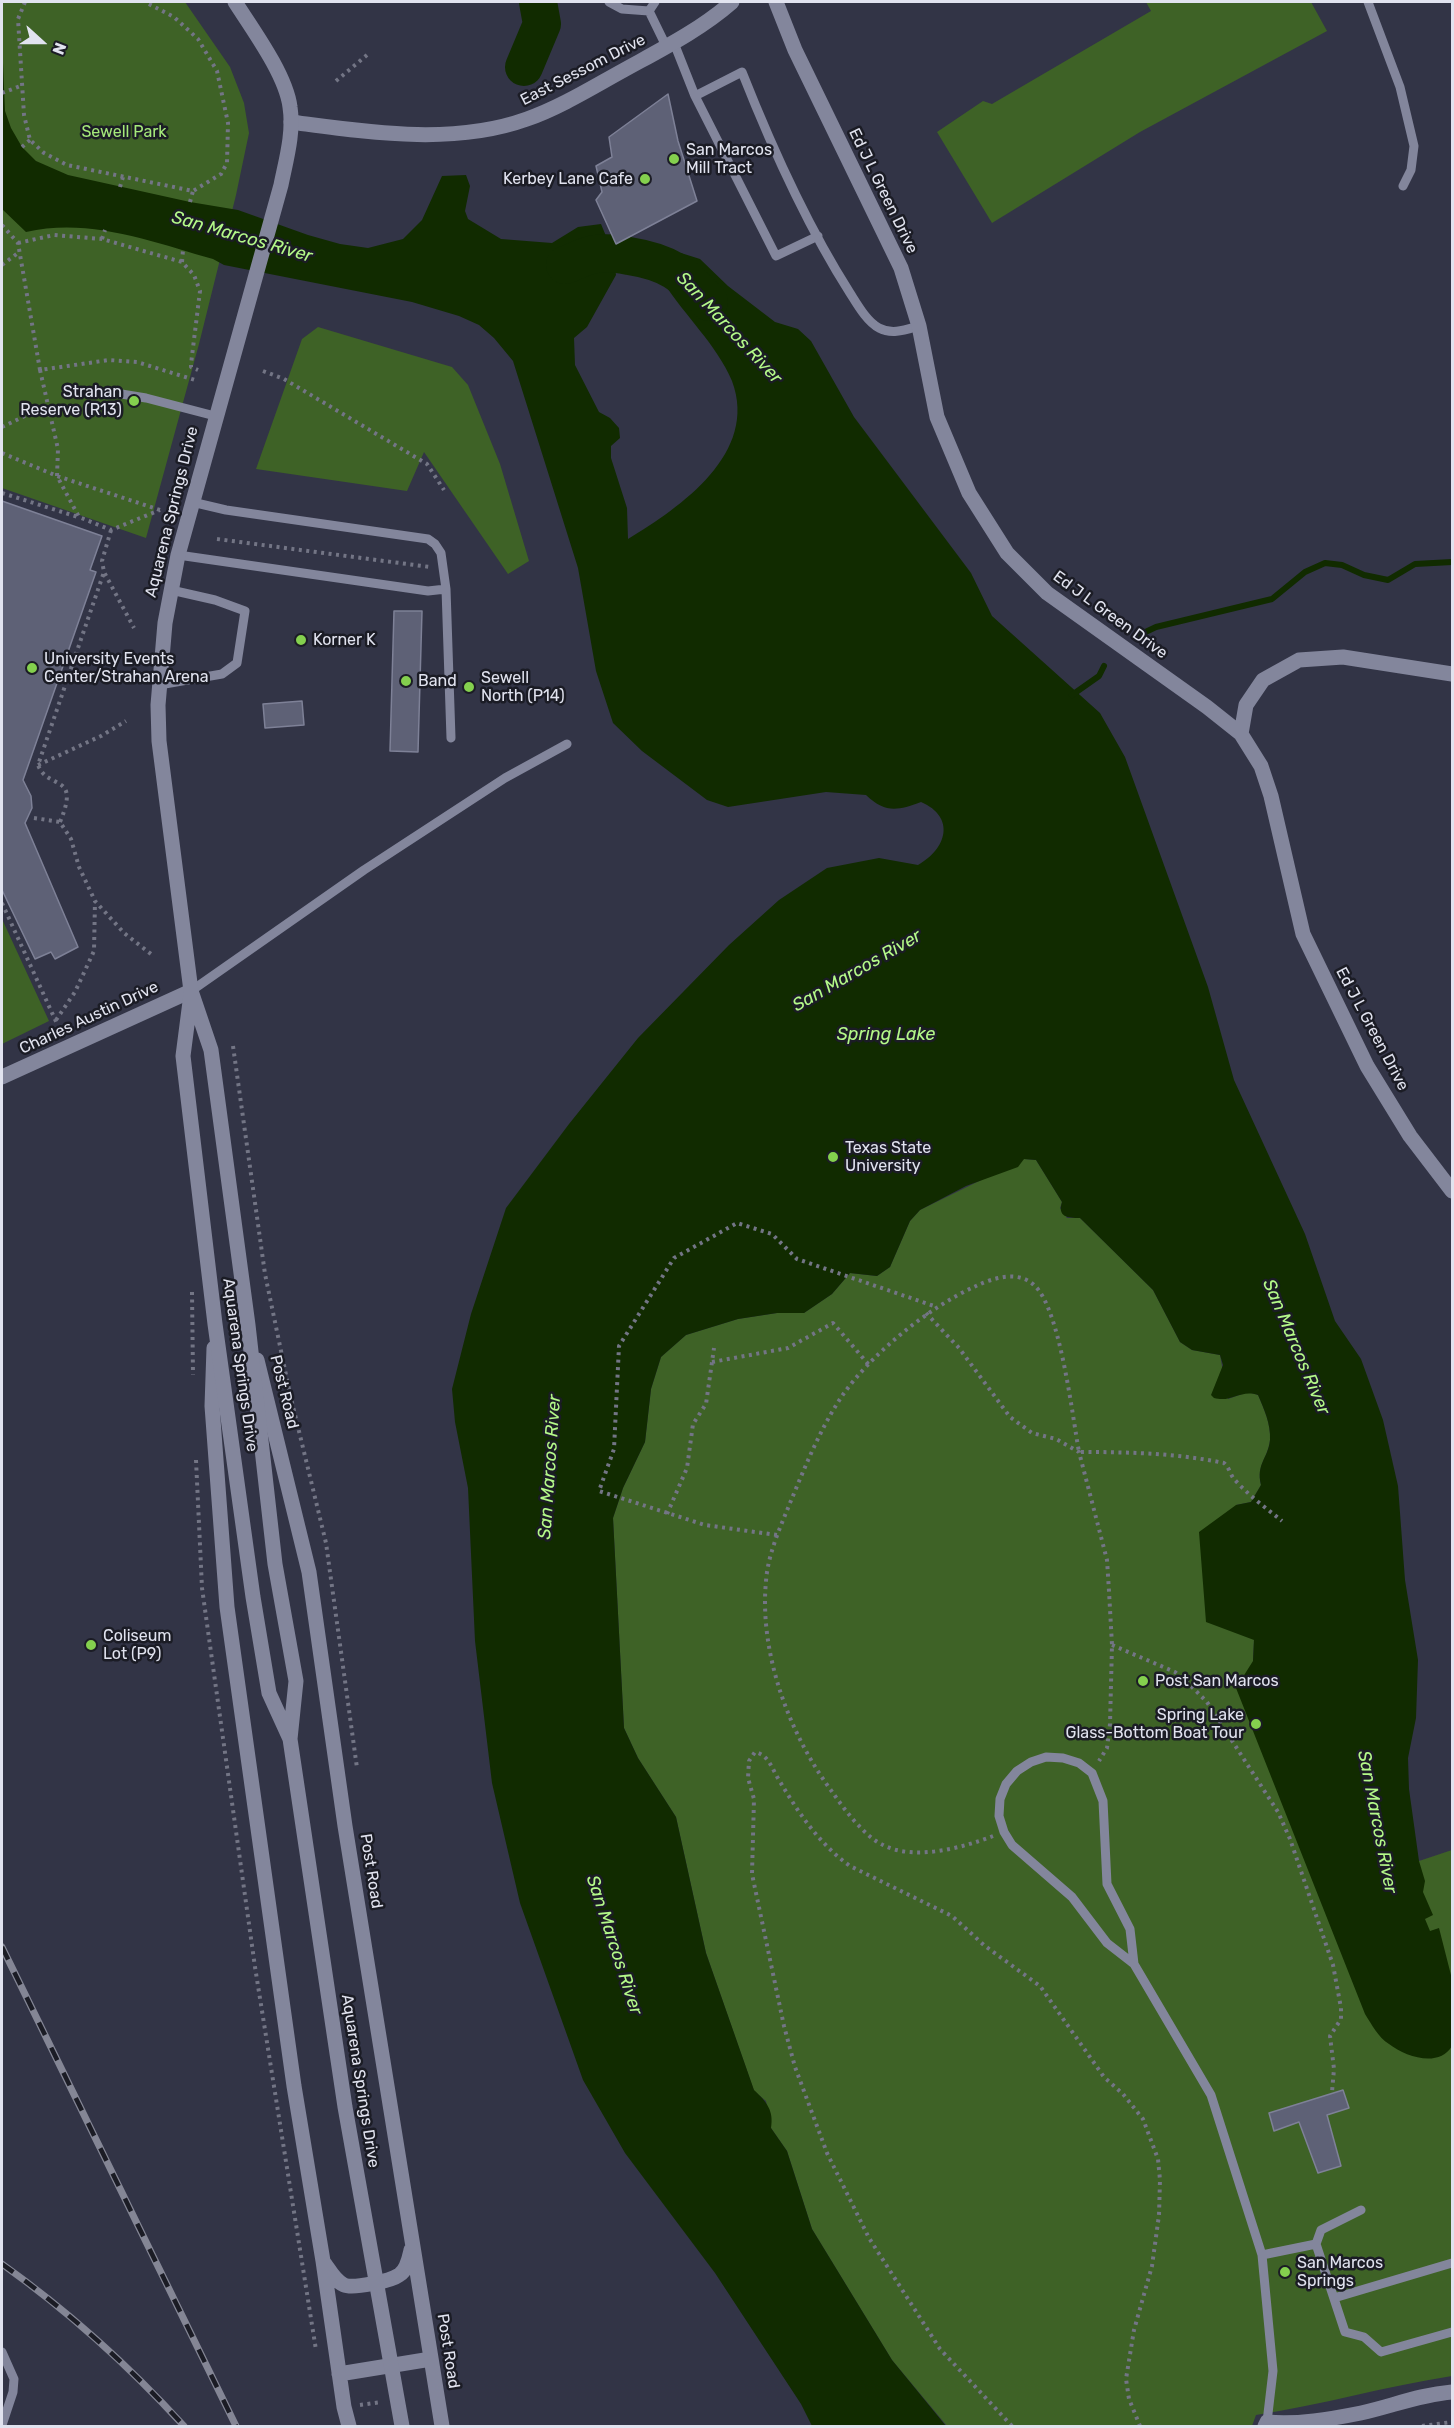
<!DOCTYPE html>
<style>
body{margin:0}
#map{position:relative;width:1454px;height:2428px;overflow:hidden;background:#323446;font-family:Rubik,sans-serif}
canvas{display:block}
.frame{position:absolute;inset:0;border:3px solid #e1e3ef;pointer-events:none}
.north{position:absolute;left:12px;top:12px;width:60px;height:60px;-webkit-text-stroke:4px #1b1c25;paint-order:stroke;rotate:111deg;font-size:16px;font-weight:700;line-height:24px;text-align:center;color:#e1e3ef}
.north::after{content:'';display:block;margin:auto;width:21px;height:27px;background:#e1e3ef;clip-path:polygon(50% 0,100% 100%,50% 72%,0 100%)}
</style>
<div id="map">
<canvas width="1454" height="2428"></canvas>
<div class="frame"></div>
<div class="north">N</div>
</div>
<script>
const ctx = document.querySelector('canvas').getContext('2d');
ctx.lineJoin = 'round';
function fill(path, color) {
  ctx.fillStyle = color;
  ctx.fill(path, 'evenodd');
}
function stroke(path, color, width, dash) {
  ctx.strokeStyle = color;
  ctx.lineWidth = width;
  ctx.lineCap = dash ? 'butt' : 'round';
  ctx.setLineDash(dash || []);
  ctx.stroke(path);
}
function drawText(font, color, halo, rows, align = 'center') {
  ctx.font = font + ' Rubik,sans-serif';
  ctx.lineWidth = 5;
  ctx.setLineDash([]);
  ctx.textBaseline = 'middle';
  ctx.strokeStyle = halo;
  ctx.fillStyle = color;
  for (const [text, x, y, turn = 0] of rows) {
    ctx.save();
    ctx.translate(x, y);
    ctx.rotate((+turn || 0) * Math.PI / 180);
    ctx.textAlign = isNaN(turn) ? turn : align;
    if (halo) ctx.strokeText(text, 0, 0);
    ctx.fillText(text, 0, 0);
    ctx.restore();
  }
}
fill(new Path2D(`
 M2 2H185L230 67 244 103 249 133 236 195 199 344 146 538 2 488Z
 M1146 2H1311L1327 31 1140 132 992 223 937 132 983 101 992 104 1151 11Z
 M318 327 452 367 468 385 500 464 529 561 508 574 424 452 407 491 256 469 302 339Z
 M2 919 49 1021 2 1044V918Z
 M1024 1159 1036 1160 1062 1202 1060 1208 1067 1218H1080L1153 1290 1180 1342 1192 1350 1220 1355 1228 1399 1248 1392 1258 1395C1264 1409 1271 1424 1270 1440 1268 1458 1256 1465 1261 1485L1251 1502 1236 1505 1254 1639 1253 1661 1419 1861 1452 1850V2376C1386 2386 1322 2405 1256 2415L1252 2426H947L892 2360 812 2229 787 2151 771 2128 766 2101 754 2091 706 1953 676 1817 638 1758 624 1728 613 1518 623 1488 645 1442 651 1389 661 1357 686 1335 738 1319 777 1313H804L832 1294 850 1273 877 1276 890 1267 910 1221 920 1210Z`), '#3e6226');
fill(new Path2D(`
 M2 39 5 111 11 128 22 147 36 161 68 175 190 202 238 210 308 235 340 244 368 248 403 239 422 220 442 176 466 175 470 186 465 211 468 219 501 239 552 243 578 227 601 224 613 253 616 275 587 327 574 338 575 365 599 412 610 418 619 428 620 438 611 446V458L627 508 628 539C681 507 759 453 732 381 717 345 685 316 664 283L681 253 700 259 728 286 775 322 798 329 811 341 854 417 971 573 992 616 1100 713 1125 757 1208 987 1234 1080 1305 1234 1335 1321 1361 1359 1383 1420 1398 1486 1405 1580 1418 1660 1416 1718 1408 1758 1409 1789 1419 1861 1425 1881 1423 1892 1433 1915 1425 1919 1430 1931 1439 1928 1452 1979V2046C1439 2068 1406 2057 1389 2044 1378 2037 1372 2025 1365 2014L1236 1688 1253 1661 1254 1640 1206 1622 1199 1532 1236 1505 1251 1502 1261 1485C1256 1463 1268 1459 1270 1440 1271 1424 1264 1409 1258 1395 1240 1389 1232 1403 1214 1398L1211 1395 1223 1365 1220 1355 1192 1350 1180 1342 1153 1290 1080 1218C1068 1218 1057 1217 1062 1202L1036 1160 1024 1159 1018 1167 966 1186 920 1210 910 1221 890 1267 877 1276 850 1273 832 1294 804 1313H777L738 1319 686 1335 661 1357 651 1389 645 1442 623 1488 613 1518 624 1728 638 1758 676 1817 706 1953 754 2090C767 2102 774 2111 771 2128L787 2151 812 2229 892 2360 946 2426H812L801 2404 715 2273 625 2153 583 2080 520 1903 492 1783 475 1641 468 1488 455 1422 452 1389 471 1314 506 1208 569 1124 638 1038 729 945 779 900 827 868 879 858 918 865C947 849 956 817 921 802 897 811 885 813 866 795L826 792 728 807 707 800 642 751 613 723 596 671 578 568 513 361 494 338 479 325 459 316 412 302 224 265 213 259C153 242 89 217 26 232L2 209Z`), '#112b00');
stroke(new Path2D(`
 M1135 637 1156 627 1272 599 1305 572 1325 563 1342 565 1364 575 1388 580 1415 564 1452 562
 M1072 695 1099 676 1104 666`), '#112b00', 6);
stroke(new Path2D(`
 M524 67 542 24 538 2
 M565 265C575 262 585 255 596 254 607 252 618 254 629 256 667 262 683 273 709 302`), '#112b00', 38);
const building = new Path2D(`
 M668 94 678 141 697 201 616 244 596 200 602 192 596 166 612 157 609 137Z
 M2 501 102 536 90 570 96 572 23 780 31 796 32 808 25 823 78 947 55 959 51 952 35 959 2 890Z
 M394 611H422L418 752 390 751Z
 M302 701 304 725 265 728 263 704Z
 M1343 2090 1349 2108 1327 2115 1341 2166 1318 2173 1299 2122 1274 2131 1269 2113Z`);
fill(building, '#5e6176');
stroke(building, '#7e8197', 1.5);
stroke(new Path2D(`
 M25 2 18 19 24 115 30 140 44 153 67 165 193 191 221 174 227 163 228 123 217 71 198 39 174 17 145 2
 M336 81 367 55
 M2 93 23 85
 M22 147 30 140
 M120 187 123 177
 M190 202 193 191
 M2 225 18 243 40 370 109 360 137 362 195 380
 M102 239 105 230
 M18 243 54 235 102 239 182 262 194 275 200 291 191 364V367L198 370
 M182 262 183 250
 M2 265 18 253
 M40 370 58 449 57 476 79 517 111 530 160 510
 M263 371 284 379 427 464 444 490
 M2 427 48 405
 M2 453 57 476 160 510
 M2 493 78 517
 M111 530 102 561 104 572 134 628
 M217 539 430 567
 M38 765 101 736 126 721
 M34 818 60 822 71 839 79 867 95 901 124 933 151 954
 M60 822C81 772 48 791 38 765L104 572
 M2 903 58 1026
 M56 1020 75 992 94 951 95 901
 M233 1046 265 1274 290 1394 326 1543 357 1768
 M192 1292 193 1375
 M926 1313 959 1348 1010 1417 1032 1433 1056 1439 1079 1452 1107 1560 1109 1591 1112 1645 1110 1724 1107 1748 1099 1761
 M712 1362 788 1348 833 1323 869 1365
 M196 1460 202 1588 255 1967 316 2350
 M667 1514 687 1468 693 1424 706 1404 714 1348
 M777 1535 705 1525 599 1491 614 1449 619 1346 674 1258 737 1223 772 1234 797 1259 937 1307
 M1112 1645 1175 1672 1191 1686 1207 1702 1278 1812 1290 1839 1333 1965 1341 2008V2019L1330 2036 1334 2069 1332 2092
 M993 1836C962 1848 914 1861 883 1845 865 1837 844 1809 833 1793 790 1736 759 1654 766 1581 768 1554 780 1528 790 1503 805 1467 820 1429 842 1396 871 1354 929 1307 976 1286 993 1278 1018 1270 1034 1285 1060 1308 1072 1414 1079 1452 1128 1452 1175 1453 1224 1463 1229 1467 1230 1474 1234 1479 1248 1495 1266 1508 1282 1521
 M360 2405 382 2402
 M1012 2426 940 2349 869 2238 827 2153 795 2067 784 2026 752 1874 754 1799 748 1778 749 1761 755 1752C769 1755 772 1769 779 1780 798 1812 819 1844 850 1866L952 1916 985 1946 1040 1986 1104 2077 1123 2094 1143 2119 1158 2159 1160 2180 1159 2215 1152 2266 1134 2330 1126 2379 1129 2399 1140 2426
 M1422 2426 1452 2422`), '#737585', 4, [3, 4.5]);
stroke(new Path2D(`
 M609 2 622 9 649 11
 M655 2 649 11 667 48
 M1368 2 1400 87 1414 146 1411 170 1403 186
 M674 43 695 96 742 72C772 148 806 224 850 293 857 304 867 322 879 328 892 335 905 330 919 326
 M695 96 776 256 818 236
 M109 392 146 398 215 416
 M192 502 226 510 428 539 435 544 441 553 446 589 451 738
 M178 555 428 591 446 589
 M159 685 222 674 237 663 245 611 215 600 171 590
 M191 991 364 870 505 778 567 744
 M1134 1964 1130 1929 1107 1884 1103 1801 1092 1773 1079 1763 1063 1758 1046 1757 1031 1762 1017 1771 1006 1784 1000 1799 999 1816 1004 1832 1012 1845 1072 1897 1107 1943 1134 1964 1211 2095 1262 2255 1273 2371 1267 2422
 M1316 2244 1321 2230 1361 2210
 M1262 2255 1316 2244 1345 2332 1364 2337 1381 2352 1452 2332
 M1334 2298 1452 2263
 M2 2352 14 2379 13 2392 2 2425`), '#83869c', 9);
stroke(new Path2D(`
 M776 2 795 50 901 268 919 326 937 417 969 493 1007 553 1047 593 1207 707 1241 734 1261 766 1271 796 1303 934 1367 1066 1410 1136 1452 1191
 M1241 734 1246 705 1263 680 1299 660 1343 657 1452 674
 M1265 2426 1267 2422C1297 2425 1331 2419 1361 2413 1393 2406 1418 2395 1452 2392`), '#83869c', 15);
stroke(new Path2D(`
 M291 122C367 132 452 146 527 119 561 107 593 87 624 70 662 49 700 30 732 2
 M2 1077 191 991
 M214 1348 212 1406 227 1607 294 2086 323 2261 344 2407 349 2426
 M257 1360 309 1572 345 1826 442 2426
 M325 2264C330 2271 335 2281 344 2285 353 2289 391 2281 399 2275 407 2270 409 2259 411 2250
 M339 2374 431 2359`), '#83869c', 15);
stroke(new Path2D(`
 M235 2C253 30 286 75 290 107 294 133 286 160 281 185L178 555 165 623 158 705 159 741 191 991 211 1050 248 1325 275 1564 296 1681 290 1739 345 2107 402 2426
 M191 994 183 1056 215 1324 253 1597 269 1693 290 1739`), '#83869c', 15);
const rail = new Path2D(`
 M2 1947 236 2426
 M2 2264C68 2311 129 2366 184 2426`);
stroke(rail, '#848695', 7);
stroke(rail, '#1b1c25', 4.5, [14]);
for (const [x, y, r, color] of [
 [674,159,6,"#84d04e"],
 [645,179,6,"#84d04e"],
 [134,401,6,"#84d04e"],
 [301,640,6,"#84d04e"],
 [32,668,6,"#84d04e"],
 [406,681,6,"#84d04e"],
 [469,687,6,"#84d04e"],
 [833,1157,6,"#84d04e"],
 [91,1645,6,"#84d04e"],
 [1143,1681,6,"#84d04e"],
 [1256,1724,6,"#84d04e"],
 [1285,2272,6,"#84d04e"]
]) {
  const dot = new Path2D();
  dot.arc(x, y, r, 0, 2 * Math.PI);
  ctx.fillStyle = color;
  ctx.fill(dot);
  stroke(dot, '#1b1c25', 2);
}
drawText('16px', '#e1e3ef', '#1b1c25', [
 ["East Sessom Drive",583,70,-27],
 ["Ed J L Green Drive",883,191,64],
 ["Aquarena Springs Drive",172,512,-76],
 ["Ed J L Green Drive",1110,615,36],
 ["Charles Austin Drive",89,1018,-25],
 ["Ed J L Green Drive",1372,1029,62],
 ["Aquarena Springs Drive",240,1365,82],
 ["Post Road",284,1392,76],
 ["Post Road",371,1871,81],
 ["Aquarena Springs Drive",360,2081,81],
 ["Post Road",448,2351,81]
]);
drawText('16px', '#a5e97a', '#1b1c25', [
 ["Sewell Park",124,132]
]);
drawText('16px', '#e1e3ef', '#1b1c25', [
 ["San Marcos",686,150],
 ["Mill Tract",686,168],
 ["Kerbey Lane Cafe",633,179,"right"],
 ["Strahan",122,392,"right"],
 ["Reserve (R13)",122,410,"right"],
 ["Korner K",313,640],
 ["University Events",44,659],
 ["Center/Strahan Arena",44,677],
 ["Sewell",481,678],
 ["North (P14)",481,696],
 ["Band",418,681],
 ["Texas State",845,1148],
 ["University",845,1166],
 ["Coliseum",103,1636],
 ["Lot (P9)",103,1654],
 ["Post San Marcos",1155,1681],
 ["Spring Lake",1244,1715,"right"],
 ["Glass-Bottom Boat Tour",1244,1733,"right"],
 ["San Marcos",1297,2263],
 ["Springs",1297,2281]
], 'left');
drawText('italic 18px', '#b4f989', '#1b1c25', [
 ["San Marcos River",242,237,16],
 ["San Marcos River",729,328,47],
 ["San Marcos River",857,971,-30],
 ["Spring Lake",886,1035],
 ["San Marcos River",1296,1347,67],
 ["San Marcos River",550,1467,-86],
 ["San Marcos River",1377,1822,79],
 ["San Marcos River",614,1945,72]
]);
</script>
